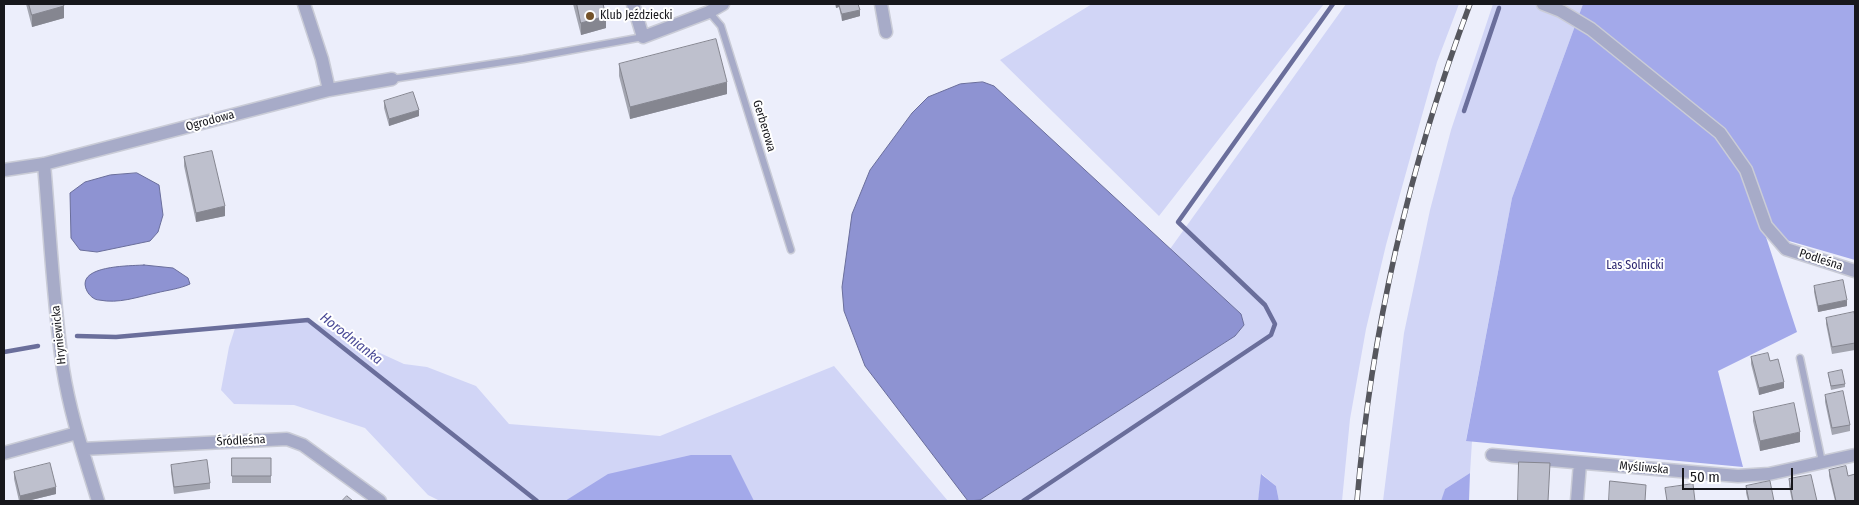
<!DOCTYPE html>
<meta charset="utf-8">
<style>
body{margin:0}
#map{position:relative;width:1859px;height:505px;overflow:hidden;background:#eceefb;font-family:"Fira Sans Condensed",sans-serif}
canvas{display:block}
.frame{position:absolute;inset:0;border:5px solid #17171c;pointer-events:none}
.scale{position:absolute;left:1682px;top:468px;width:111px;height:22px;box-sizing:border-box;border:2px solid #17171c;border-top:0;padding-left:6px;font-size:15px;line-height:18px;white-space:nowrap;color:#17171c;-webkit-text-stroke:4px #fff;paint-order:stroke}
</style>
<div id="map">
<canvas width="1859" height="505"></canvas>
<div class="frame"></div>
<div class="scale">50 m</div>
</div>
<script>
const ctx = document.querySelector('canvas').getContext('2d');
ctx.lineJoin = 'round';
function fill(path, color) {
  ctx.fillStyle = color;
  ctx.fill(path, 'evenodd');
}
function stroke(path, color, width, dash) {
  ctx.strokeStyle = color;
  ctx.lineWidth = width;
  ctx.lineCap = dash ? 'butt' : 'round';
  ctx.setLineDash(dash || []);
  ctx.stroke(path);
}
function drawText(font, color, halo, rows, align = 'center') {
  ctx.font = font + ' "Fira Sans Condensed",sans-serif';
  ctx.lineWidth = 4;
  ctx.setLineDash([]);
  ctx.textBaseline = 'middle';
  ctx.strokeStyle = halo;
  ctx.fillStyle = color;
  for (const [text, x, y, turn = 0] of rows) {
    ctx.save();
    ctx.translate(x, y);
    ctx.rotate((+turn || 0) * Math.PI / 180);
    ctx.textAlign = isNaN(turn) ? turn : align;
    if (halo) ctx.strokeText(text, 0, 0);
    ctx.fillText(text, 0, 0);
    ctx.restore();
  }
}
fill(new Path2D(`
 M1092 4H1324L1159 216 1000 60Z
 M1346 4H1459L1437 62 1412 151 1386 245 1366 329 1350 419 1342 501H1279L1276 486 1262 474 1258 501H979L1235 336 1244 325 1241 314 1170 249Z
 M1493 4H1583L1512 198 1466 440 1472 441 1470 473 1445 489 1442 501H1383L1404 333 1430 210 1451 130Z
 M308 320 404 364 427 367 476 386 509 424 660 436 834 366 948 501H440L428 495 365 428 294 405 234 404 221 390 229 347 236 325Z`), '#d1d5f6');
fill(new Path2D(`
 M1583 4H1855V260L1765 234 1797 332 1718 371 1743 467 1466 441 1512 198Z
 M691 455H731L754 501H565L608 474Z
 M1470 473 1469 501H1441L1445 489Z
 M1261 474 1276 486 1279 501H1258Z`), '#a3a9ea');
const water = new Path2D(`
 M983 82 994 86 1241 314 1244 325 1235 336 980 500 968 501 865 366 844 311 842 287 852 214 870 170 912 113 928 97 960 84Z
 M137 173 159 185 163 215 158 232 150 241 97 252 80 250 71 238 70 193 85 182 110 175Z
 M144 265 173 268 188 278 190 284C179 289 168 290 156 293 137 297 119 304 99 300 94 300 89 295 87 291 74 265 130 266 144 265Z`);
fill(water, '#8e93d2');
stroke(water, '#6a6e9b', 1);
stroke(new Path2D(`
 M1464 111 1499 8
 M77 336 116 337 308 320 537 501
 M4 352 38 346
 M1023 501 1271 335 1275 324 1265 305 1178 222 1333 4`), '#6a6e9b', 4.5);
const lane = new Path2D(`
 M709 12 721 26 791 250
 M392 79 523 59 643 37
 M1800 358 1822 462`);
const street = new Path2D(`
 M633 4 643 37 709 12 723 4
 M881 4 886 32
 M1543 4 1561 11 1591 29 1720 133 1746 170 1766 226 1786 249 1855 271
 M329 90 392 79
 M44 164C50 232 53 301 63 369 70 414 85 458 98 501
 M4 170 44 164 329 90 322 59 304 4
 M82 449 287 439 303 445 380 501
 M4 453 77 433
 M1492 455 1738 476 1769 474 1855 455
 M1577 501 1580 463`);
stroke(lane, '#caccd7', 9);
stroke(street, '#caccd7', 15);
stroke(lane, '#a7abc8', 6);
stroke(street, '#a7abc8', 12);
const rail = new Path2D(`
 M1357 501C1371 332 1410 163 1470 4`);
stroke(rail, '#56575e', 5.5);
stroke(rail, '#fff', 4, [11]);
fill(new Path2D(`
 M26 4H63L64 18 32 27Z
 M573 4H603L606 28 581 35Z
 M835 4H858L860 16 842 21 839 7 836 8Z
 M619 64 727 94 630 119 619 76Z
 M384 101 419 116 389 126 384 108Z
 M184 157 225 216 196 222 184 166Z
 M1814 286 1847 306 1818 312 1814 292Z
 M1855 317V350L1832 354 1826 324V318Z
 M1751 357 1770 361 1784 388 1759 395 1751 364Z
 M1828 373 1845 384V387L1831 390Z
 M1825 395 1850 425V431L1832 435 1825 402Z
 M1753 412 1800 442 1760 451 1753 421Z
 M232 458H271V483H232Z
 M171 465 210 483V489L174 494 171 472Z
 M1829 470 1848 476 1855 501H1835L1829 476Z
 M14 472 56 494 27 501H19L14 479Z
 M1789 479 1817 501H1792L1789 486Z
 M1746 486 1774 501H1748L1746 493Z`), '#a3a5b0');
fill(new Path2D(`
 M836 4H839V7L836 8Z
 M64 6V18L32 27V15Z
 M860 10V16L842 21V14Z
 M606 16V28L581 35V23Z
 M727 82V94L630 119V107Z
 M419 110V116L389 126V119Z
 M225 206V216L196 222V213Z
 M1847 300V306L1818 312V306Z
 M1784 382V388L1759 395V388Z
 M1800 432V442L1760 451V441Z
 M56 487V494L27 501H20V496Z`), '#858690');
const building = new Path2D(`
 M29 4H63L64 6 32 15Z
 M577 4H603L606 16 581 23Z
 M839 4H858L860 10 842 14Z
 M716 39 727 82 630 107 619 64Z
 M413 92 419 110 389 119 384 101Z
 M212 151 225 206 196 213 184 157Z
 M1843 280 1847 300 1818 306 1814 286Z
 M1854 312 1855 317V343L1832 347 1826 318Z
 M1768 353 1770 361 1778 359 1784 382 1759 388 1751 357Z
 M1842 370 1845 384 1831 386 1828 373Z
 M1843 391 1850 425 1832 428 1825 395Z
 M1794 403 1800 432 1760 441 1753 412Z
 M232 458H271V476H232Z
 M207 460 210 483 174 487 171 465Z
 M1519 462 1550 463 1548 501H1518Z
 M50 463 56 487 20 496 14 472Z
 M1846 466 1848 476 1855 474V501H1836L1829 470Z
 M1811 475 1817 501H1793L1789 479Z
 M1610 481 1646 485 1645 501H1609Z
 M1770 481 1774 501H1749L1746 486Z
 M1693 484 1695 501H1667L1665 488Z
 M347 496 353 501H342Z`);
fill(building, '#bec0cd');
stroke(building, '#858690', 1);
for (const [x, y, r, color] of [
 [590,16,5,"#735229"]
]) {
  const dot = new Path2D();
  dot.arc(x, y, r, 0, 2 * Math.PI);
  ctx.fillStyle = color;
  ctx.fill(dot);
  stroke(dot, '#fff', 2);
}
drawText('12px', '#17171c', '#fff', [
 ["Klub Jeździecki",600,16]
], 'left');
drawText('12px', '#17171c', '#fff', [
 ["Ogrodowa",210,121,-15],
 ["Gerberowa",764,126,73],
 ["Podleśna",1821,260,18],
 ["Hryniewicka",59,335,-96],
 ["Śródleśna",241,441,-3],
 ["Myśliwska",1644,468,5]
]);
drawText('12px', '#2c2771', '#fff', [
 ["Las Solnicki",1635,266]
]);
drawText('italic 14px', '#494996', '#fff', [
 ["Horodnianka",351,339,38]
]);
</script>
